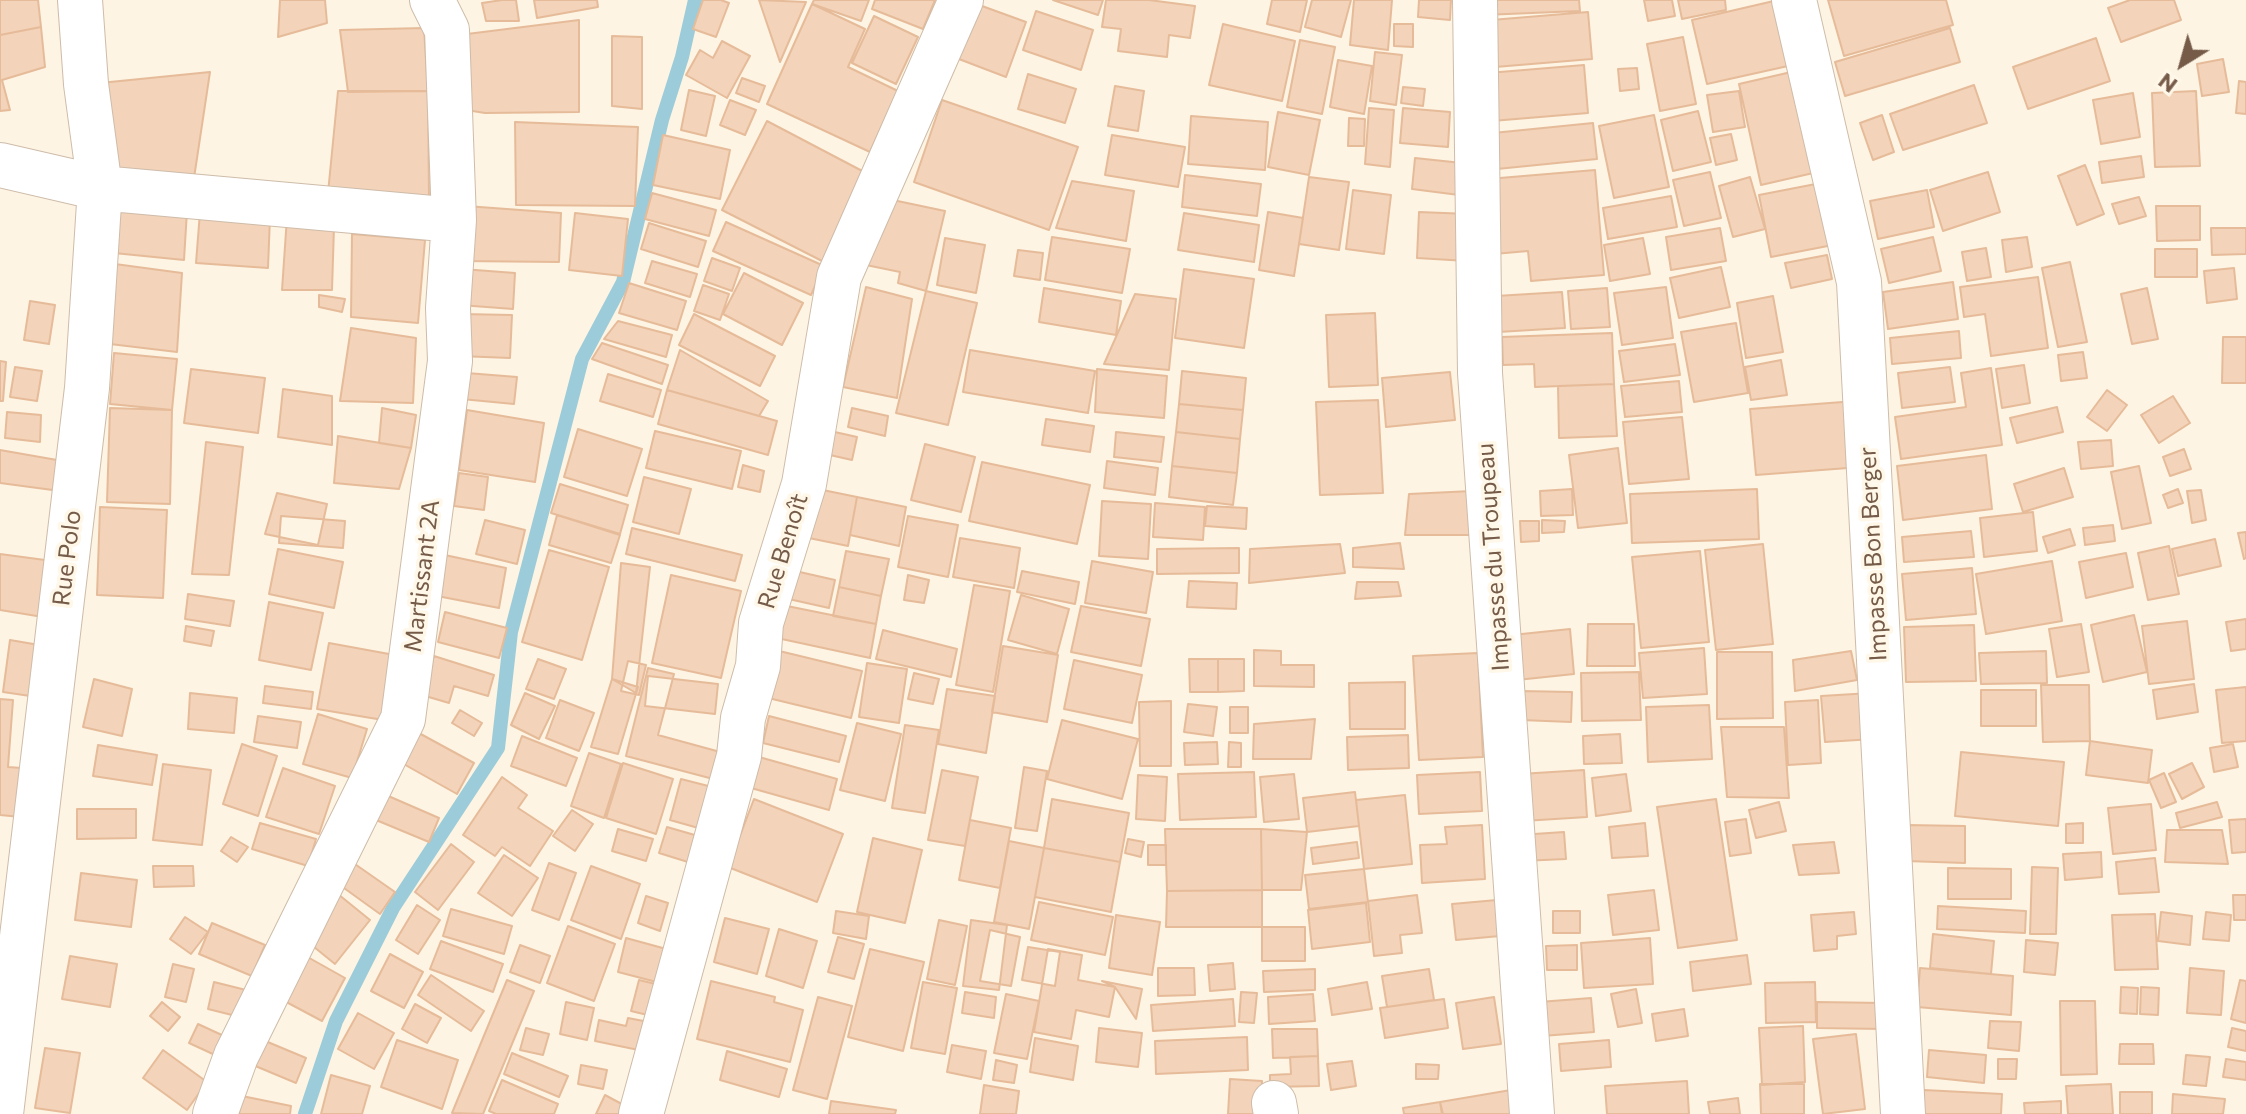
<!DOCTYPE html>
<meta charset="utf-8">
<style>
body{margin:0}
#map{position:relative;width:2246px;height:1114px;overflow:hidden;background:#fdf4e3;font-family:Commissioner,sans-serif}
canvas{display:block}
.north{position:absolute;left:2142px;top:24px;width:80px;height:80px;-webkit-text-stroke:6px #fff8e9;paint-order:stroke;rotate:217deg;font-size:22px;font-weight:700;line-height:32px;text-align:center;color:#755b48}
.north::after{content:'';display:block;margin:auto;width:28px;height:36px;background:#755b48;clip-path:polygon(50% 0,100% 100%,50% 72%,0 100%)}
</style>
<div id="map">
<canvas width="2246" height="1114"></canvas>
<div class="north">N</div>
</div>
<script>
const ctx = document.querySelector('canvas').getContext('2d');
ctx.lineJoin = 'round';
function stroke(path, color, width, dash) {
  ctx.strokeStyle = color;
  ctx.lineWidth = width;
  ctx.lineCap = dash ? 'butt' : 'round';
  ctx.setLineDash(dash || []);
  ctx.stroke(path);
}
function fill(path, color) {
  ctx.fillStyle = color;
  ctx.fill(path, 'evenodd');
}
function drawText(font, color, halo, rows, align = 'center') {
  ctx.font = font + ' Commissioner,sans-serif';
  ctx.lineWidth = 7;
  ctx.setLineDash([]);
  ctx.textBaseline = 'middle';
  ctx.strokeStyle = halo;
  ctx.fillStyle = color;
  for (const [text, x, y, turn = 0] of rows) {
    ctx.save();
    ctx.translate(x, y);
    ctx.rotate((+turn || 0) * Math.PI / 180);
    ctx.textAlign = isNaN(turn) ? turn : align;
    if (halo) ctx.strokeText(text, 0, 0);
    ctx.fillText(text, 0, 0);
    ctx.restore();
  }
}
stroke(new Path2D(`
 M305 1114 336 1021 393 908 498 748 511 632 582 359 623 282 662 120 682 57 695 0`), '#9cccd9', 14);
const building = new Path2D(`
 M0 0H38L41 27 0 35Z
 M280 0H325L327 23 278 37Z
 M502 0H516L519 21H486L482 3Z
 M534 0H597L598 7 537 18Z
 M703 0H721L729 3 716 37 693 29Z
 M759 0 806 2 780 62Z
 M814 0H869L861 21 812 4Z
 M875 0H935L923 29 872 9Z
 M1053 0H1103L1098 15Z
 M1106 0H1149L1195 6 1190 38 1169 35 1167 57 1118 51 1121 29 1102 27Z
 M1272 0H1307L1300 32 1267 24Z
 M1312 0H1351L1341 37 1305 27Z
 M1354 0H1392L1388 50 1350 45Z
 M1419 0H1451L1450 20 1418 17Z
 M1482 0H1579L1580 11 1483 15Z
 M1644 0H1672L1675 16 1648 21Z
 M1678 0H1725L1726 10 1682 19Z
 M1778 0 1797 64 1707 84 1692 20Z
 M1828 0H1946L1953 25 1844 56Z
 M2130 0H2174L2181 20 2121 42 2108 8Z
 M971 2 1026 22 1006 77 951 56Z
 M812 4 865 29 848 67 898 91 870 152 767 104Z
 M1036 11 1093 30 1081 70 1023 50Z
 M1588 12 1592 59 1495 67 1491 20Z
 M874 16 918 37 896 84 852 63Z
 M579 20V112L485 113 460 109 459 35Z
 M1223 24 1295 41 1282 101 1209 85Z
 M1394 24H1413V47L1394 46Z
 M41 27 45 67 2 80 10 110 0 111V35Z
 M424 28 428 91 348 92 340 30Z
 M1950 28 1960 62 1845 96 1835 62Z
 M612 36 642 37V109L612 106Z
 M1683 37 1696 104 1660 111 1647 44Z
 M2096 38 2110 81 2028 109 2013 67Z
 M1300 40 1335 47 1322 114 1287 107Z
 M722 41 750 56 727 98 686 75 700 50 713 58Z
 M1375 52 1402 55 1396 105 1370 101Z
 M2223 59 2229 92 2202 96 2197 64Z
 M1338 60 1372 66 1364 114 1330 107Z
 M1584 65 1588 113 1492 121 1488 73Z
 M1637 68 1639 89 1620 91 1618 69Z
 M1800 70 1822 171 1761 185 1739 84Z
 M210 72 194 178 109 173 100 83Z
 M1028 74 1076 89 1065 123 1018 109Z
 M742 78 765 86 759 102 736 93Z
 M2239 81 2246 82V114L2236 113Z
 M1974 85 1987 123 1903 150 1890 114Z
 M1115 86 1144 91 1138 131 1108 126Z
 M1403 87 1425 89 1423 106 1401 103Z
 M689 90 715 96 706 136 681 130Z
 M338 91H428L429 197 328 193Z
 M1739 91 1745 127 1713 132 1707 95Z
 M2196 91 2200 166 2155 167 2152 93Z
 M2133 93 2140 137 2101 144 2093 100Z
 M730 100 756 110 745 135 720 125Z
 M942 100 1078 147 1049 230 914 182Z
 M1369 108 1394 110 1390 167 1365 164Z
 M1403 108 1450 112 1448 147 1400 143Z
 M1698 111 1711 162 1673 171 1661 120Z
 M1278 112 1320 120 1309 175 1268 167Z
 M1654 115 1669 187 1614 198 1599 126Z
 M1882 115 1894 152 1873 160 1860 123Z
 M1191 116 1268 122 1265 170 1188 164Z
 M1349 118 1365 119 1364 146H1348Z
 M767 121 868 174 824 262 722 210Z
 M515 122 638 127 635 206 516 205Z
 M1593 123 1597 159 1497 169 1493 133Z
 M1731 134 1737 160 1716 165 1710 138Z
 M663 135 730 150 720 199 653 185Z
 M1112 135 1185 147 1178 187 1105 175Z
 M2141 156 2144 177 2102 183 2099 162Z
 M1415 158 1462 163 1459 195 1412 189Z
 M2085 165 2104 214 2077 225 2058 176Z
 M1595 170 1604 275 1531 281 1528 251 1494 254 1488 179Z
 M1710 172 1721 218 1684 226 1673 180Z
 M1988 172 2000 212 1943 231 1930 190Z
 M1185 175 1261 184 1257 216 1182 207Z
 M1309 177 1349 182 1339 250 1299 244Z
 M1750 177 1765 229 1733 237 1719 186Z
 M1072 181 1134 191 1126 241 1056 228Z
 M1826 182 1838 244 1771 257 1759 195Z
 M1353 190 1391 195 1384 254 1346 249Z
 M1927 190 1934 227 1878 239 1870 201Z
 M652 193 716 210 709 236 645 219Z
 M1671 196 1677 227 1608 239 1603 208Z
 M2139 197 2146 216 2119 224 2112 204Z
 M888 199 945 211 926 291 898 283 900 272 866 265Z
 M112 202 187 211 184 260 114 253Z
 M466 206 561 213 559 262 460 261Z
 M2156 206H2200V240L2157 241Z
 M200 212 270 217 268 268 196 263Z
 M1268 212 1303 218 1294 276 1259 270Z
 M1419 212 1469 214 1467 261 1417 258Z
 M575 213 628 219 622 276 569 270Z
 M1184 213 1259 225 1254 262 1178 250Z
 M287 217 334 227 332 290H282Z
 M726 222 824 266 811 295 713 251Z
 M649 223 706 241 698 267 641 249Z
 M1720 228 1726 261 1671 270 1666 237Z
 M2211 228H2246V254L2212 255Z
 M352 234 425 240 418 323 351 317Z
 M1052 237 1130 249 1122 293 1045 280Z
 M1933 237 1941 271 1889 283 1881 249Z
 M2027 237 2032 267 2006 272 2002 240Z
 M945 238 985 245 976 293 937 285Z
 M1643 238 1650 274 1610 281 1604 245Z
 M1986 248 1991 277 1967 281 1962 252Z
 M2155 249H2197V277H2155Z
 M1018 250 1043 253 1040 280 1014 276Z
 M1827 255 1832 279 1791 288 1785 263Z
 M712 258 740 268 732 291 704 281Z
 M652 261 697 274 690 297 645 283Z
 M2070 262 2087 342 2058 347 2042 268Z
 M115 264 182 273 177 352 110 344Z
 M1721 267 1730 307 1679 318 1670 278Z
 M2234 268 2237 299 2207 303 2204 271Z
 M462 269 515 273 513 309 460 305Z
 M1184 269 1254 279 1244 348 1175 338Z
 M744 273 803 303 782 345 723 314Z
 M2038 277 2048 348 1991 356 1985 314 1964 317 1960 287Z
 M1953 282 1958 319 1888 329 1883 292Z
 M629 283 686 301 677 330 619 313Z
 M703 285 729 294 720 320 694 311Z
 M866 287 912 299 897 398 843 387Z
 M1666 287 1673 338 1622 345 1614 293Z
 M1044 288 1121 301 1116 335 1039 322Z
 M1607 288 1610 327 1571 329 1568 291Z
 M2147 288 2158 339 2132 344 2121 294Z
 M926 291 977 303 948 425 896 413Z
 M1562 292 1565 328 1498 332 1496 296Z
 M1135 294 1176 299 1169 370 1104 364Z
 M319 295 345 299 342 312 319 307Z
 M1773 296 1783 352 1746 358 1737 303Z
 M30 301 55 305 49 344 24 340Z
 M1375 313 1378 385 1329 387 1326 315Z
 M461 314 512 315 510 358 459 356Z
 M694 314 775 356 760 386 679 345Z
 M618 321 672 335 666 357 604 339Z
 M1736 323 1748 393 1694 402 1681 332Z
 M351 328 416 338 413 403 340 401Z
 M1959 331 1961 358 1892 364 1890 338Z
 M1612 333 1614 384 1535 387 1534 364 1503 365 1502 337Z
 M2223 337H2246V383H2222Z
 M602 343 668 365 662 384 592 359Z
 M1675 344 1680 375 1624 382 1619 351Z
 M680 350 768 401 759 416 667 390Z
 M970 350 1095 371 1088 413 963 392Z
 M2083 352 2087 378 2061 381 2058 355Z
 M114 353 177 359 172 410 110 404Z
 M1781 360 1787 395 1751 400 1745 367Z
 M0 361 6 362 3 401H0Z
 M2024 365 2030 403 2002 408 1996 369Z
 M15 367 42 371 37 401 10 397Z
 M1950 367 1955 402 1902 408 1898 373Z
 M1991 368 2002 445 1901 459 1895 417 1966 407 1961 373Z
 M191 369 265 378 258 433 184 423Z
 M1097 369 1167 376 1164 418 1095 412Z
 M1182 371 1246 378 1243 410 1179 404Z
 M454 372 517 377 514 404 451 398Z
 M1450 372 1455 420 1386 427 1382 378Z
 M608 374 661 390 653 417 600 401Z
 M1679 381 1682 412 1625 417 1621 386Z
 M1614 384 1617 436 1559 438 1558 386Z
 M283 389 332 396V445L278 437Z
 M667 390 777 421 768 455 658 424Z
 M2107 390 2127 405 2107 431 2087 417Z
 M2173 396 2190 423 2159 443 2141 415Z
 M1378 400 1383 493 1320 495 1316 402Z
 M1856 401 1861 467 1756 475 1750 409Z
 M1179 404 1243 410 1240 439 1176 432Z
 M2057 407 2063 432 2017 443 2010 418Z
 M110 408 172 410 170 504 107 502Z
 M382 408 416 415 411 448 379 443Z
 M852 408 888 416 885 436 848 427Z
 M467 410 544 423 535 482 459 470Z
 M7 412 41 415 40 442 5 438Z
 M1682 417 1689 479 1629 484 1623 422Z
 M1046 419 1094 426 1090 452 1042 445Z
 M578 429 642 449 627 496 564 477Z
 M826 430 857 437 852 460 821 453Z
 M655 431 741 451 732 489 646 468Z
 M1116 432 1164 437 1161 462 1114 457Z
 M1176 432 1240 439 1237 473 1172 466Z
 M338 436 411 448 399 489 334 483Z
 M2111 440 2113 466 2081 469 2078 442Z
 M206 442 243 447 229 575 192 574Z
 M925 444 975 457 961 512 911 500Z
 M1618 448 1627 523 1578 528 1569 455Z
 M2184 449 2191 469 2170 476 2163 457Z
 M0 450 57 460 60 491 0 483Z
 M1986 455 1992 509 1903 520 1897 466Z
 M1107 461 1158 468 1155 495 1104 488Z
 M982 462 1090 485 1077 544 969 521Z
 M743 465 764 471 760 492 738 487Z
 M1172 466 1237 473 1233 505 1169 497Z
 M2139 466 2151 523 2122 529 2111 472Z
 M2064 468 2073 497 2023 512 2014 484Z
 M459 473 488 477 484 510 454 506Z
 M644 477 691 489 679 534 633 522Z
 M560 484 628 505 620 534 551 513Z
 M808 487 857 497 848 546 799 536Z
 M1572 489 1573 515 1541 516 1540 491Z
 M1757 489 1759 539 1632 543 1630 494Z
 M2178 489 2183 503 2168 508 2163 495Z
 M2201 490 2206 520 2192 523 2187 491Z
 M1472 491 1474 535H1405L1409 494Z
 M277 493 327 504 318 545 265 534Z
 M857 497 906 507 899 546 850 535Z
 M1102 501 1151 504 1148 559 1099 556Z
 M1155 503 1205 507 1203 540 1153 537Z
 M1207 506 1247 508 1246 529 1205 526Z
 M100 507 167 510 163 598 97 595Z
 M2033 512 2037 551 1984 557 1980 518Z
 M557 515 620 535 611 563 549 545Z
 M281 516 345 521 343 548 279 543Z
 M908 516 958 525 948 577 898 567Z
 M485 520 525 530 517 564 476 554Z
 M1542 520 1565 521 1564 532 1542 533Z
 M1520 521H1539V541L1521 542Z
 M2113 525 2115 541 2085 545 2083 528Z
 M632 528 742 555 735 581 626 554Z
 M2070 529 2075 545 2048 553 2043 537Z
 M1971 531 1974 557 1904 562 1902 537Z
 M2246 532V558L2244 559 2238 533Z
 M960 538 1020 548 1014 588 953 577Z
 M2215 539 2221 566 2178 576 2172 549Z
 M1400 543 1404 569 1353 567V548Z
 M1340 544 1345 573 1249 583 1250 549Z
 M1763 544 1773 644 1716 650 1705 550Z
 M2169 546 2179 594 2148 600 2138 553Z
 M1239 548V573L1157 574V549Z
 M278 549 343 562 334 608 269 594Z
 M549 550 609 567 582 660 522 642Z
 M846 551 889 559 881 596 839 587Z
 M1700 551 1709 642 1641 648 1632 557Z
 M2126 553 2133 587 2086 598 2079 562Z
 M0 554 60 562 49 618 0 610Z
 M440 554 506 568 499 608 432 595Z
 M1092 561 1153 572 1146 613 1085 603Z
 M2052 561 2062 621 1986 634 1976 574Z
 M621 563 650 567 636 693 612 679Z
 M782 568 835 580 829 608 775 596Z
 M1972 568 1976 614 1906 620 1902 574Z
 M1022 571 1079 582 1075 604 1017 592Z
 M671 575 741 591 721 678 652 663Z
 M908 575 929 580 924 603 904 600Z
 M1189 581 1237 583 1236 609 1187 607Z
 M1357 582H1398L1401 596 1355 599Z
 M974 585 1010 591 993 692 956 685Z
 M839 587 881 596 876 624 833 616Z
 M188 594 234 601 230 626 185 619Z
 M1021 595 1069 609 1057 654 1008 640Z
 M269 602 323 613 311 670 259 660Z
 M782 605 876 624 870 658 777 638Z
 M1081 606 1150 619 1141 666 1071 652Z
 M445 612 507 628 499 658 438 642Z
 M2134 615 2147 672 2103 682 2091 625Z
 M2246 619V649L2231 651 2226 622Z
 M2187 621 2194 679 2149 684 2142 626Z
 M1588 624H1634L1635 666H1587Z
 M2081 624 2089 672 2057 677 2049 629Z
 M1974 625 1976 681 1906 682 1904 627Z
 M186 626 214 631 211 646 184 641Z
 M1570 629 1574 674 1517 680 1512 635Z
 M883 630 957 649 951 677 876 659Z
 M10 640 45 646 37 697 3 692Z
 M329 643 400 656 389 721 317 709Z
 M1003 646 1058 655 1047 722 992 712Z
 M1704 648 1707 694 1643 698 1639 653Z
 M771 649 862 671 851 718 760 696Z
 M1254 650 1281 651V665H1314V687L1254 686Z
 M1851 651 1857 680 1795 691 1793 660Z
 M2046 651 2047 683 1981 684 1979 653Z
 M1717 652H1772L1773 718 1717 719Z
 M1478 653 1483 757 1419 760 1413 656Z
 M434 656 494 675 488 696 454 686 449 703 422 695Z
 M538 659 566 669 554 699 526 689Z
 M1189 659H1218V692H1190Z
 M1218 659H1244V691L1218 692Z
 M1074 660 1142 675 1132 723 1064 709Z
 M628 661 646 665 639 695 621 691Z
 M867 663 907 669 899 723 859 717Z
 M648 668 674 674 658 735 724 753 717 780 626 756Z
 M1639 672 1641 720 1582 721 1581 673Z
 M914 673 939 679 933 704 908 699Z
 M648 676 718 684 715 714 645 706Z
 M94 679 132 689 122 736 83 727Z
 M612 679 638 687 618 754 591 747Z
 M1405 682V729H1350L1349 683Z
 M2194 684 2198 712 2157 719 2153 690Z
 M2041 685H2089L2090 741 2043 742Z
 M265 686 313 692 311 709 263 703Z
 M2246 687V741L2222 743 2216 690Z
 M947 689 995 696 986 753 938 744Z
 M1981 690H2036V726H1981Z
 M1521 691 1572 692 1571 722 1521 720Z
 M190 693 237 698 234 733 188 729Z
 M525 693 555 706 539 739 511 725Z
 M1871 693 1874 739 1825 742 1821 696Z
 M0 699 13 700 8 767 35 769 31 818 0 815Z
 M560 700 594 713 579 751 546 738Z
 M1818 700 1821 763 1788 765 1785 702Z
 M1171 701V766H1140L1139 702Z
 M1188 704 1217 707 1213 736 1184 732Z
 M1709 705 1712 759 1648 762 1646 707Z
 M1230 707H1248V733H1230Z
 M460 710 482 723 474 736 452 723Z
 M318 714 367 729 352 778 303 764Z
 M258 716 301 722 297 748 254 742Z
 M769 716 846 736 839 762 763 743Z
 M1315 719 1311 759H1253L1254 724Z
 M1062 720 1138 739 1122 799 1047 779Z
 M857 723 901 734 885 801 840 790Z
 M905 725 939 730 925 813 892 808Z
 M1721 727H1784L1789 798 1727 797Z
 M417 732 474 763 457 794 400 762Z
 M1620 734 1622 763 1584 764 1583 736Z
 M1408 735 1409 768 1348 770 1347 737Z
 M522 736 577 758 566 786 511 766Z
 M2090 741 2152 750 2148 783 2086 775Z
 M1217 742 1218 764 1185 765 1184 743Z
 M1229 742 1241 743V767H1228Z
 M242 744 277 756 258 816 223 804Z
 M2233 744 2238 767 2214 772 2210 748Z
 M98 745 157 755 152 785 93 776Z
 M1961 752 2064 762 2058 826 1955 816Z
 M589 753 621 764 604 818 571 806Z
 M752 755 837 779 829 810 744 786Z
 M623 763 673 779 656 834 606 818Z
 M2192 763 2204 787 2182 799 2169 774Z
 M163 764 211 770 202 845 153 840Z
 M1024 767 1047 771 1037 831 1015 828Z
 M283 768 335 786 319 834 266 817Z
 M942 770 978 777 965 846 928 840Z
 M1584 770 1587 817 1523 821 1520 774Z
 M1254 772 1256 817 1180 820 1178 774Z
 M1480 772 1482 811 1419 814 1417 775Z
 M2164 773 2176 802 2161 808 2149 780Z
 M1294 774 1299 819 1264 822 1260 777Z
 M1626 774 1631 811 1596 816 1592 778Z
 M1138 775 1167 777 1165 821 1136 819Z
 M502 777 527 795 518 808 553 831 530 866 502 847 495 856 463 835Z
 M681 779 720 789 709 831 670 820Z
 M1355 792 1359 826 1307 832 1303 798Z
 M386 795 439 818 429 842 376 820Z
 M1405 795 1412 864 1364 869 1356 800Z
 M754 799 843 834 817 902 728 867Z
 M1052 799 1129 813 1120 862 1044 848Z
 M1716 799 1737 940 1678 948 1657 807Z
 M1779 802 1786 831 1756 838 1749 810Z
 M2217 802 2222 817 2180 828 2176 813Z
 M2151 804 2156 850 2113 854 2108 808Z
 M77 809H136V838L77 839Z
 M572 810 593 824 575 851 553 836Z
 M1746 819 1751 853 1730 856 1725 822Z
 M2246 819V852L2232 853 2229 820Z
 M970 820 1011 828 1000 888 959 880Z
 M260 823 316 839 308 866 252 849Z
 M1645 823 1648 856 1612 858 1609 827Z
 M2083 823V843H2066V824Z
 M1482 825 1485 879 1422 883 1420 845 1447 844 1445 827Z
 M1907 825 1965 826V863L1906 861Z
 M667 827 712 840 704 867 659 853Z
 M618 829 653 839 646 861 612 851Z
 M1165 829H1261L1262 890 1167 891Z
 M1261 829 1307 832 1301 890H1262Z
 M2167 830H2222L2228 864 2165 862Z
 M1564 832 1566 859 1521 861 1519 835Z
 M231 837 248 847 237 862 221 851Z
 M873 838 922 850 905 923 857 912Z
 M1128 839 1144 842 1141 857 1125 853Z
 M1009 841 1044 848 1029 929 994 922Z
 M1357 842 1359 858 1313 864 1311 848Z
 M1834 842 1839 873 1799 875 1793 845Z
 M451 844 474 862 438 910 415 892Z
 M1148 845H1166V865H1148Z
 M1044 848 1120 862 1111 912 1035 897Z
 M2101 852 2102 877 2065 880 2063 854Z
 M504 855 538 878 512 916 478 893Z
 M2155 858 2159 892 2119 894 2116 862Z
 M352 862 395 892 380 914 337 883Z
 M549 863 576 873 559 920 532 910Z
 M153 866H193L194 886 154 887Z
 M591 866 640 884 621 939 571 920Z
 M2032 867 2058 868 2056 934H2030Z
 M1948 868 2011 869V899H1948Z
 M1364 869 1368 902 1309 909 1305 875Z
 M81 873 137 880 131 927 75 920Z
 M333 890 370 920 335 964 298 934Z
 M1262 890V927H1166L1167 891Z
 M1654 890 1659 930 1613 935 1608 895Z
 M1417 895 1422 933 1400 935 1402 953 1374 956 1368 901Z
 M2233 895H2246V920H2234Z
 M646 896 668 903 660 931 638 923Z
 M1508 899 1511 935 1456 940 1452 904Z
 M1039 902 1113 917 1105 955 1031 940Z
 M1366 903 1370 942 1312 949 1308 910Z
 M417 905 440 920 418 954 396 940Z
 M1938 906 2026 911 2025 933 1937 929Z
 M451 909 512 926 504 954 443 936Z
 M836 911 869 916 866 939 833 933Z
 M1553 911H1580V933H1553Z
 M1854 912 1856 934 1837 936V949L1814 951 1811 915Z
 M2161 912 2192 916 2190 945 2158 941Z
 M2206 912 2231 915 2229 941 2203 939Z
 M2155 914 2158 969 2115 970 2112 915Z
 M1116 915 1160 922 1152 975 1109 968Z
 M185 917 208 932 191 954 170 939Z
 M725 918 769 929 757 974 714 962Z
 M939 920 967 926 955 985 927 979Z
 M971 920 1007 925 999 990 963 986Z
 M212 923 265 945 252 976 199 954Z
 M568 926 615 944 594 1001 547 983Z
 M1262 927H1305V961H1262Z
 M779 929 817 941 803 988 766 976Z
 M990 930 1020 937 1011 986 980 981Z
 M1933 934 1994 941 1991 974 1930 968Z
 M838 937 864 944 854 979 828 972Z
 M626 938 681 953 672 986 618 972Z
 M1650 938 1653 984 1584 988 1581 943Z
 M2026 940 2058 943 2055 975 2024 972Z
 M441 941 503 964 493 992 430 969Z
 M520 945 550 956 540 983 510 972Z
 M1577 945V970H1547L1546 946Z
 M1028 947 1060 952 1055 986 1022 980Z
 M870 949 924 962 903 1051 848 1037Z
 M1048 949 1082 955 1078 980 1115 987 1109 1017 1076 1010 1071 1039 1034 1032Z
 M390 954 423 972 404 1008 371 991Z
 M304 955 345 978 322 1021 275 996Z
 M1747 955 1751 984 1693 991 1690 962Z
 M70 956 117 964 110 1007 62 999Z
 M1233 963 1235 989 1210 991 1208 965Z
 M173 964 194 969 186 1002 165 997Z
 M1158 968H1194L1195 995 1158 996Z
 M1920 968 2013 976 2011 1015 1917 1007Z
 M2190 968 2224 971 2221 1015 2187 1013Z
 M1315 969V990L1264 992 1263 971Z
 M1429 969 1434 1000 1387 1007 1382 976Z
 M431 975 484 1011 471 1031 418 995Z
 M507 980 534 991 483 1114 452 1113Z
 M639 980 672 988 664 1019 631 1011Z
 M2240 980 2246 981V1023L2231 1019Z
 M711 981 775 997 774 1002 803 1010 790 1062 697 1039Z
 M1102 981 1142 989 1136 1019 1115 987Z
 M214 982 250 991 244 1018 208 1009Z
 M923 982 957 988 945 1054 911 1048Z
 M1367 982 1372 1009 1332 1015 1328 989Z
 M1815 982 1816 1022 1766 1023 1765 983Z
 M2121 987 2138 988 2137 1014 2120 1013Z
 M2141 987 2159 988 2158 1015 2140 1014Z
 M1636 989 1642 1023 1618 1027 1611 994Z
 M965 992 996 997 994 1018 962 1013Z
 M1241 992 1257 993 1254 1023 1239 1022Z
 M1006 994 1039 1001 1027 1059 994 1053Z
 M1313 994 1315 1021 1269 1024 1268 997Z
 M818 997 852 1006 827 1099 793 1090Z
 M1494 997 1501 1044 1463 1049 1456 1003Z
 M1591 998 1594 1032 1542 1036 1539 1002Z
 M1233 999 1235 1026 1153 1031 1151 1005Z
 M1444 999 1448 1028 1385 1038 1380 1008Z
 M2060 1001H2095L2097 1074 2061 1075Z
 M162 1002 180 1017 168 1031 150 1016Z
 M566 1002 594 1008 587 1040 560 1034Z
 M1817 1002 1883 1003V1029L1817 1028Z
 M415 1004 441 1018 427 1043 402 1029Z
 M1684 1009 1688 1036 1656 1041 1652 1014Z
 M358 1013 394 1033 374 1069 338 1049Z
 M628 1018 659 1024 653 1053 595 1041 599 1020 626 1026Z
 M1990 1021 2021 1022 2019 1051 1988 1048Z
 M198 1024 224 1036 215 1055 189 1043Z
 M1803 1026 1805 1082 1762 1085 1759 1028Z
 M526 1028 549 1034 543 1055 520 1050Z
 M1099 1028 1142 1033 1138 1067 1096 1062Z
 M2232 1028 2246 1031V1051L2228 1047Z
 M1272 1029H1317L1318 1056 1273 1058Z
 M1856 1034 1865 1109 1823 1114 1813 1039Z
 M251 1035 306 1058 296 1083 241 1060Z
 M1247 1037 1248 1070 1156 1074 1155 1041Z
 M1035 1038 1078 1046 1073 1080 1030 1072Z
 M397 1040 458 1060 442 1109 381 1087Z
 M1609 1040 1611 1067 1561 1071 1559 1044Z
 M2120 1044H2153L2154 1064H2119Z
 M952 1045 986 1051 981 1079 947 1072Z
 M45 1048 80 1053 70 1113 35 1108Z
 M163 1050 207 1082 187 1110 143 1078Z
 M1929 1050 1986 1055 1984 1083 1927 1077Z
 M727 1051 787 1069 779 1097 720 1080Z
 M512 1053 568 1076 559 1097 504 1074Z
 M2186 1055 2210 1057 2206 1086 2183 1084Z
 M1318 1056 1319 1086 1270 1087V1075L1291 1074 1290 1057Z
 M1998 1059H2017L2016 1079H1998Z
 M2226 1059 2246 1062V1080L2223 1077Z
 M996 1060 1017 1065 1014 1083 993 1080Z
 M1352 1061 1356 1086 1331 1090 1327 1064Z
 M1416 1064 1439 1065 1438 1079H1416Z
 M581 1065 607 1070 603 1089 578 1084Z
 M331 1075 370 1086 362 1114H321Z
 M1230 1079 1262 1081 1261 1114H1228Z
 M502 1080 558 1104 554 1114H496L489 1111Z
 M1687 1081 1689 1114H1607L1605 1086Z
 M1760 1084H1804V1114H1761Z
 M2111 1084 2113 1114H2068L2066 1086Z
 M984 1085 1019 1091 1016 1114H980Z
 M1511 1090 1515 1114H1443L1440 1102Z
 M1924 1090 2002 1094 2001 1114H1923Z
 M2120 1092H2152V1114H2120Z
 M2173 1094 2225 1099 2223 1114H2172Z
 M605 1095 631 1109 628 1114H596Z
 M242 1096 291 1106 290 1114H239Z
 M1738 1098 1740 1114H1710L1708 1102Z
 M831 1101 896 1110 895 1114H829Z
 M2061 1101V1114H2025L2024 1103Z
 M1440 1102 1442 1114H1404L1403 1108Z`);
fill(building, '#f3d3b9');
stroke(building, '#e6bb99', 2);
const minor = new Path2D(`
 M1475 0 1480 373 1532 1114
 M1794 0 1859 282 1903 1114
 M0 165 100 188 454 220
 M1274 1103 1276 1114
 M1 1114 87 388 100 188 86 84 80 0
 M215 1114 236 1056 403 719 450 361 448 308 454 220 447 30 432 0
 M641 1114 739 756 743 718 758 666 761 623 804 484 839 277 961 0`);
stroke(minor, '#cebca9', 46);
stroke(minor, '#fff', 44);
drawText('24px', '#755b48', '#fff8e9', [
 ["Rue Benoît",783,551,-73],
 ["Impasse Bon Berger",1873,554,-93],
 ["Impasse du Troupeau",1493,557,-94],
 ["Rue Polo",67,558,-83],
 ["Martissant 2A",422,576,-83]
]);
</script>
